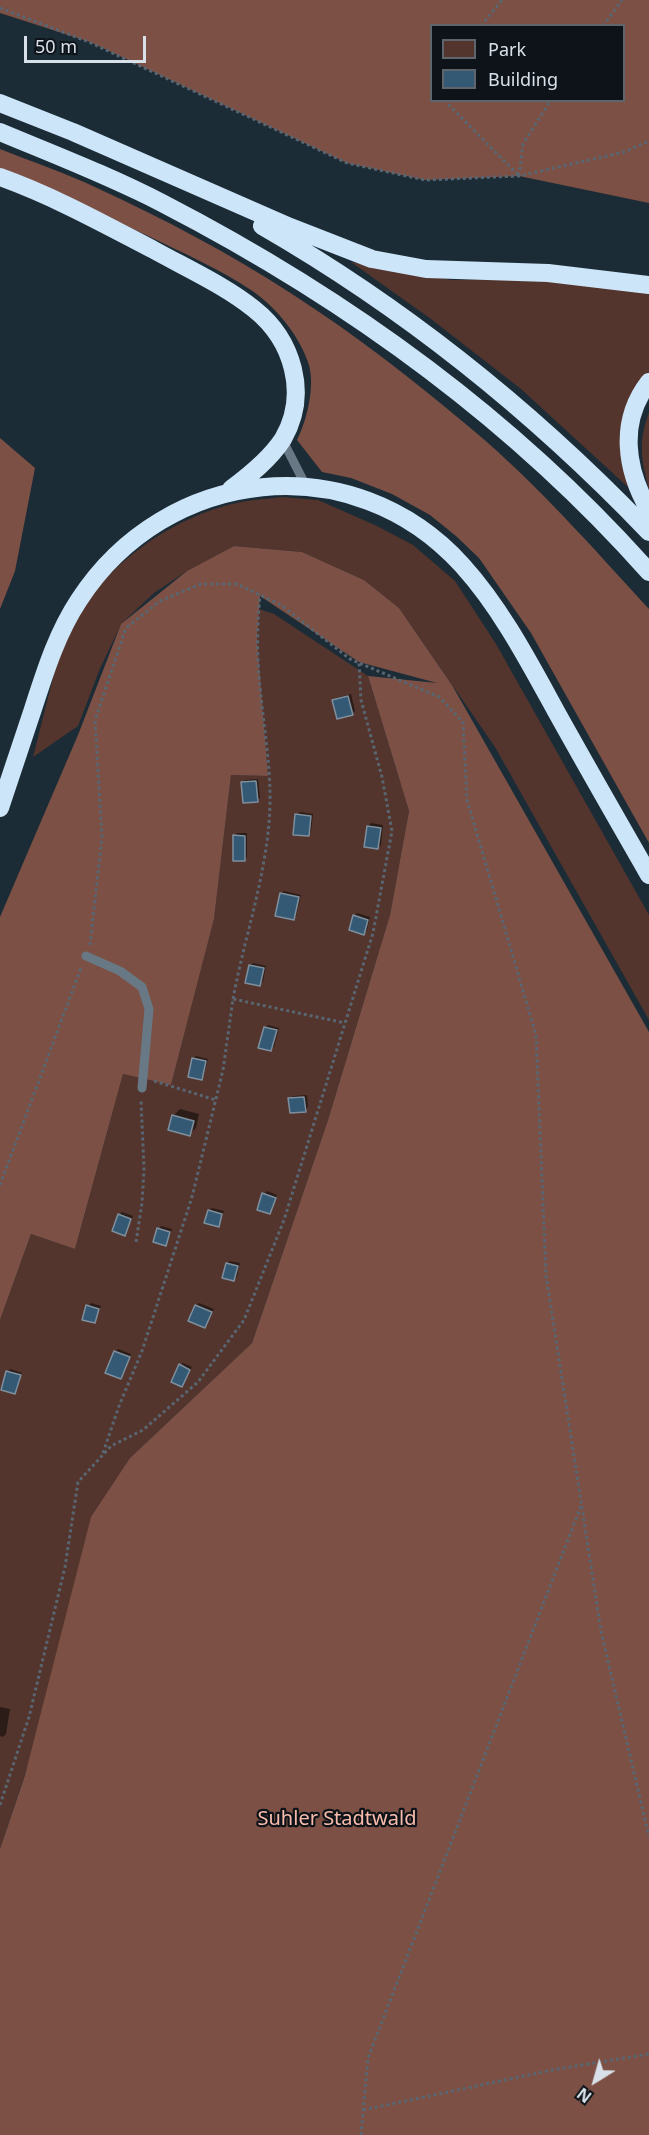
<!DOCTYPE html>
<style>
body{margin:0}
#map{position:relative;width:649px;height:2135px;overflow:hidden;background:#1c2c37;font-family:"Noto Sans",sans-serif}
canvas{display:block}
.legend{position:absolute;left:430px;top:24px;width:195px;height:78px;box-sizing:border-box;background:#0d1318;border:2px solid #5e656c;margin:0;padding:8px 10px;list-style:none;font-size:18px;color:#d8e1e9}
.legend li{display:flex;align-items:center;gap:12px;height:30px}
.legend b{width:30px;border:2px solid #5e656c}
.north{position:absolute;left:565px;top:2051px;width:60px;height:60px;-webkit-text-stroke:4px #0d1318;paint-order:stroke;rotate:217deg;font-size:16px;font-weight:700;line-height:24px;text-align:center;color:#d8e1e9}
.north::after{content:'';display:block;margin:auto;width:21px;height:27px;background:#d8e1e9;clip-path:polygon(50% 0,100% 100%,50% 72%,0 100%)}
.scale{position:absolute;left:24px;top:36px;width:122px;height:27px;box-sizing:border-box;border:3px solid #d8e1e9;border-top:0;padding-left:8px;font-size:18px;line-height:21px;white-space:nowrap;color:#d8e1e9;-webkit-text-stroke:4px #0d1318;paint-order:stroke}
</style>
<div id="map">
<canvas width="649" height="2135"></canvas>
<ul class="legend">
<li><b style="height:16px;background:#53352d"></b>Park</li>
<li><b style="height:16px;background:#335974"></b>Building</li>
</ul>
<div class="north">N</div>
<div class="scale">50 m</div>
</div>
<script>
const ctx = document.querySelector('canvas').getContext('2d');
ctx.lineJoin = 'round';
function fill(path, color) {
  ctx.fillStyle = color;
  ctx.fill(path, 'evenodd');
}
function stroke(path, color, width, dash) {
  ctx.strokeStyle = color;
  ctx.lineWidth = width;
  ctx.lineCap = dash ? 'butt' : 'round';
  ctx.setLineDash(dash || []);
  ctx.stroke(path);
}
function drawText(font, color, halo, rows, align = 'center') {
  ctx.font = font + ' "Noto Sans",sans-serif';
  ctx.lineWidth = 4.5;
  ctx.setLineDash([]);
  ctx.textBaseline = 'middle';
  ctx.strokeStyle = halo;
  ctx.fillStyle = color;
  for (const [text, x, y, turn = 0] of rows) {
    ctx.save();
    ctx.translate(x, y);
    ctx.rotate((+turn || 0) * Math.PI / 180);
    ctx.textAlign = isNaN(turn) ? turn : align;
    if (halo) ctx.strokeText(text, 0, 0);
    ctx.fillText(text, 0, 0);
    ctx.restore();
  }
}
fill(new Path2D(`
 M351 262 408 273 452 280 548 278 649 293V376L621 443V459L629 488 521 389 431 319Z
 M649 412V489C641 458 638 443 649 412Z
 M282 497 318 500 377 526 413 545 455 581 496 644 649 915V1020L495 747 399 608 364 580 302 552 234 546 187 571 154 593 121 624 99 671 78 726 33 757C39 733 45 710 51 686 56 667 61 647 70 629 100 569 167 520 232 504 248 500 265 499 282 497Z
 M259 609 274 614 368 676 409 811 390 915 328 1120 252 1343 130 1458 0 1849V1320L31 1234 75 1249 123 1074 171 1085 214 919 231 775 268 776 257 639Z`), '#53352d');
fill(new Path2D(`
 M0 0H649V203L519 176 425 180 347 163 90 42 0 13ZM432 26H624V100H432Z
 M0 149C32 162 66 173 97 188 164 219 231 254 292 294 356 335 416 382 474 431 537 484 593 548 649 609V843L531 633 479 558 456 536 430 515 392 494 351 478 322 472 297 440C307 420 315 387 309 365 300 336 276 307 251 290 218 268 181 252 146 235 97 212 49 190 0 169Z
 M0 438 35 468 15 571 0 609Z
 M234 546 302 552 364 580 399 608 452 685 649 1032V2135H0V1849L25 1775 91 1517 130 1458 252 1343 328 1120 390 915 409 811 368 676 437 683 359 662 260 596 257 639 268 776 231 775 214 919 171 1085 123 1074 75 1249 31 1234 0 1320V917L78 735 121 624 187 571Z`), '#7c5044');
fill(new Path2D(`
 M351 694 355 711 352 714 334 700 336 698Z
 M258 779 260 798 257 800 242 783 245 780Z
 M300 812 313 814 311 832 308 835 297 815Z
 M371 823 383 825 381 845 378 848 368 826Z
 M237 833H247V857L244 860 234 836Z
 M284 891 301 895 296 916 293 919 281 894Z
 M357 913 370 917 367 930 364 933 354 916Z
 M253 963 266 966 263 981 260 984 250 966Z
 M268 1025 279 1028 274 1047 271 1050 266 1027Z
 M196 1056 208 1059 204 1075 201 1078 193 1059Z
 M307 1095 308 1107 305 1110 290 1099 293 1096Z
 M180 1109 199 1114 196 1128 189 1134 173 1116Z
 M267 1191 277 1195 270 1212 264 1194Z
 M212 1208 224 1211 218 1226 209 1211Z
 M122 1212 133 1216 125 1234 119 1215Z
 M161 1226 172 1229 168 1241 166 1244 159 1229Z
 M230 1261 240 1263 237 1277 234 1279 227 1264Z
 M91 1303 101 1306 94 1322 88 1306Z
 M199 1303 214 1309 205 1326 196 1306Z
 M118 1349 131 1354 121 1377 115 1352Z
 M183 1363 192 1367 182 1385 180 1365Z
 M10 1369 22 1373 17 1390 14 1393 8 1372Z
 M0 1707 10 1709 6 1734 3 1737 0 1736Z`), '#0007');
const building = new Path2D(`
 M348 696 353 715 337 719 332 700Z
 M256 781 258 802 243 803 241 782Z
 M295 814 311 816 309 836 293 835Z
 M367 826 381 828 378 849 364 847Z
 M233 835 245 836V861H233Z
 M280 893 299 897 294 920 275 916Z
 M353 915 368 920 364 935 349 930Z
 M249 965 264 968 260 986 245 983Z
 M264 1027 277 1030 271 1051 258 1048Z
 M192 1058 206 1061 202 1080 188 1077Z
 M304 1097 306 1112 290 1113 288 1098Z
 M172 1115 194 1121 190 1136 168 1130Z
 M262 1193 276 1198 270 1214 257 1210Z
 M208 1210 222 1214 219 1227 204 1223Z
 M118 1214 131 1219 125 1236 112 1231Z
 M157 1228 170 1232 166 1246 153 1242Z
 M226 1263 238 1266 234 1281 222 1278Z
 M86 1305 99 1309 95 1323 82 1320Z
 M195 1305 212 1312 205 1328 188 1321Z
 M114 1351 130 1357 121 1379 105 1373Z
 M179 1364 190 1370 182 1387 171 1382Z
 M6 1371 21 1375 15 1394 1 1390Z`);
fill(building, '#335974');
stroke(building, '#7e8f9d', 1.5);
stroke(new Path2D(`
 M0 8 89 42 347 163 425 180 519 176 624 152 649 141
 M481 26 502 0
 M603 26 622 0
 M444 100 519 176
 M519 176 523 144 551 100
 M90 945 102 837 95 720 126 628 160 601 201 584H237L281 605 350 659 439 697 463 722 467 800 536 1035 546 1275 601 1631 649 1837
 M233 999C245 934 268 872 270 805 271 757 260 708 258 659 257 637 258 617 260 595
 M154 1081 216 1100
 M0 1185 81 968
 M136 1242 142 1203 144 1169 141 1100
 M103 1453 119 1406 142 1351 192 1197 223 1070 233 999 345 1023
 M0 1805 29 1717 65 1567 78 1482 111 1446 143 1430 198 1382 244 1320 284 1220 373 933 392 831 382 777 361 700 359 662
 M363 2110 552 2070 649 2054
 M361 2135 368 2058 581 1506`), '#596671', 3, [3, 3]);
stroke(new Path2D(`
 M282 439 306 486
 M86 956 120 971 142 987 149 1009 142 1088`), '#687985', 9);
stroke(new Path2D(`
 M0 103 73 132 290 227 372 259 426 269 548 273 649 285
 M0 132C55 155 110 176 162 203 344 297 513 419 649 572
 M0 177C53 196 102 223 152 249 186 268 224 285 254 309 293 340 309 394 283 439 270 459 250 475 231 489
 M262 226C406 309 534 412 649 532
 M649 382C618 422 626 470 649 510
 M0 808C11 775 22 742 33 709 45 672 57 633 79 600 166 466 353 445 462 565 501 608 529 662 557 713 587 767 618 821 649 875`), '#cce5f8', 18);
drawText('20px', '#f9bcac', '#0d1318', [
 ["Suhler Stadtwald",337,1819]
]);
</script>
